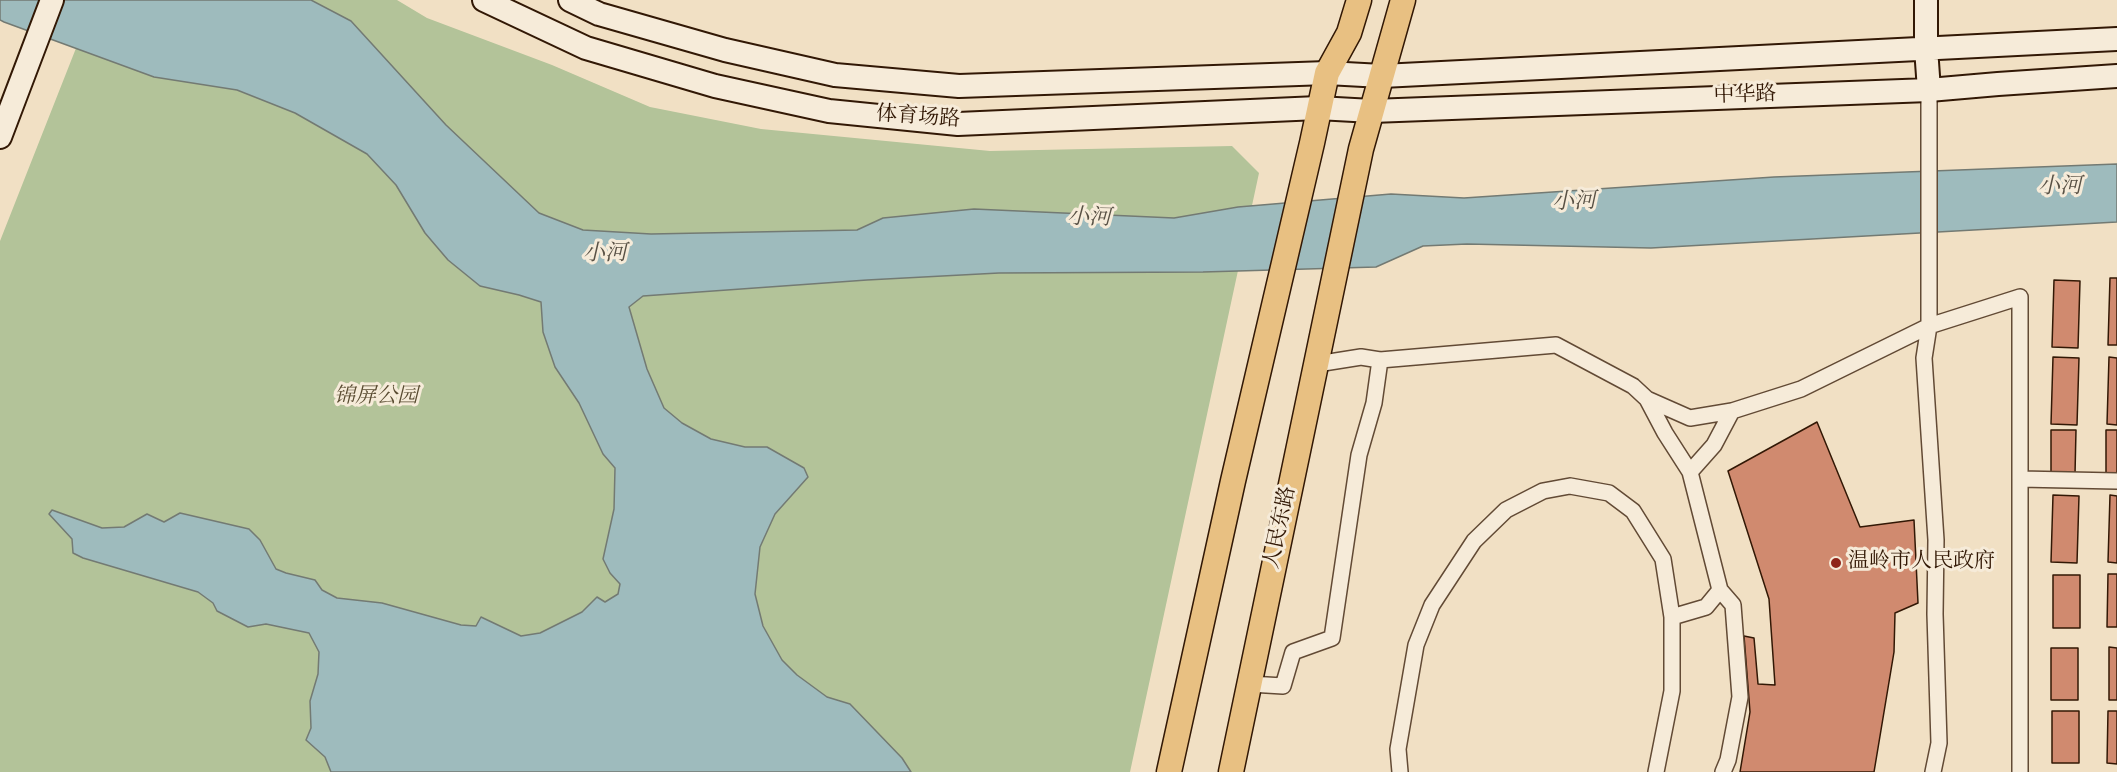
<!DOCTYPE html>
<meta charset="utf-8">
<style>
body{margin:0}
canvas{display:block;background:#f1e0c4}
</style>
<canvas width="2117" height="772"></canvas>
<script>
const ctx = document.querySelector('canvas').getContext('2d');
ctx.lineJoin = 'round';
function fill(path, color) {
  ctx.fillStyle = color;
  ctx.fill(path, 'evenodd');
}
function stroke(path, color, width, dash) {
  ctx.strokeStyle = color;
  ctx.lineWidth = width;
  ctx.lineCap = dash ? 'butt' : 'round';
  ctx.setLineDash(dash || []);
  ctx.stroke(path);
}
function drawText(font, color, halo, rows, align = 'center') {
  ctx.font = font + ' "Sorts Mill Goudy","Noto Serif SC",serif';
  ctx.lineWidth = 6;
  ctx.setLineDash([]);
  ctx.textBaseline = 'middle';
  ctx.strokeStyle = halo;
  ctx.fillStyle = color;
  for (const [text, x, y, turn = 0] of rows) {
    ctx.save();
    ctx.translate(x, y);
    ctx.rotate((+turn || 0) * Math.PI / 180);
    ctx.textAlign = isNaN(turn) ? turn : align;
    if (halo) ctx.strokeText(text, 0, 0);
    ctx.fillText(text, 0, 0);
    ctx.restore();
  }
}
fill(new Path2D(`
 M95 0H397L427 18 552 65 650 107 761 129 990 151 1232 146 1259 173 1130 772H0V241Z`), '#b3c399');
const water = new Path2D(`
 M0 0H311L351 21 446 125 539 213 583 230 651 234 857 230 883 218 974 209 1174 218 1238 207 1391 194 1464 198 1774 177 2117 164V222L1651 248 1467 244 1423 246 1376 267 1203 272 999 273 867 280 643 296 629 307 647 369 664 408 682 423 711 439 745 447H767L804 468 808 477 775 514 760 547 755 594 763 626 782 660 797 675 827 697 850 704 902 758 911 772H331L325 757 306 740 311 728 310 701 318 674 319 652 309 633 266 624 248 627 217 611 213 603 198 592 83 558 73 553 72 539 49 514 52 510 102 528 124 527 147 514 164 522 180 513 249 529 260 540 276 569 286 573 315 580 322 590 337 598 382 603 461 625 476 626 481 617 521 636 540 633 582 612 597 597 605 602 618 594 620 584 610 573 603 559 614 509 615 468 603 454 579 403 555 367 543 332 541 302 519 295 480 286 448 260 425 233 396 185 367 154 295 113 237 90 154 77 4 22 0 20Z`);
fill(water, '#9ebbbd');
stroke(water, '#737a73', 1.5);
const building = new Path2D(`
 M2110 278H2117V345H2108Z
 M2054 280 2080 281 2078 348 2052 347Z
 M2053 357 2079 358 2077 425 2051 424Z
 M2109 357 2117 358V425L2107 424Z
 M1817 422 1860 527 1914 520 1918 603 1895 613 1894 652 1874 772H1740L1750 712 1744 636 1754 638 1758 684 1775 685 1769 599 1728 471Z
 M2051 430H2076L2075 474H2051Z
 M2106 430H2117V474H2106Z
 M2053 495 2079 496 2077 563 2051 562Z
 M2110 495 2117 496V563L2108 562Z
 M2108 574H2117V627H2107Z
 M2053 575H2080V628H2053Z
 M2109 647 2117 648V700H2109Z
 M2051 648H2078V700H2051Z
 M2052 711H2079V763H2052Z
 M2108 711H2117V764L2107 763Z`);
fill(building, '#d08a6f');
stroke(building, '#321805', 1.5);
const street = new Path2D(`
 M1929 90V326L1924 358 1936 540 1935 614 1939 743 1933 772
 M1317 364 1361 357 1380 360 1556 345 1633 386 1647 399 1665 433 1690 472 1720 590 1706 607 1672 617
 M1647 399 1690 418 1732 411 1801 389 1929 326 2020 297V772
 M1690 472 1714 445 1732 411
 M2020 479 2117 481
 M1720 590 1733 605 1740 697 1728 760 1723 772
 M1250 684 1283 686 1293 652 1332 638 1359 455 1374 403 1380 360
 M1400 772 1398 749 1416 645 1432 605 1474 541 1506 510 1543 491 1570 486 1609 493 1633 511 1663 559 1672 617V691L1656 772`);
const secondary = new Path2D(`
 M484 0 586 48 715 86 829 111 958 124 1318 108 1372 111 1929 90 1998 84 2117 76
 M570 0 599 14 725 50 835 75 959 86 1327 73 1382 76 2117 39
 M1926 0V48L1929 90
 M0 137 52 0`);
const primary = new Path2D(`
 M1169 772 1233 481 1312 143 1327 73 1349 33 1359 0
 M1231 772 1361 149 1403 0`);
stroke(street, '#624a35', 18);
stroke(secondary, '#321805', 26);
stroke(primary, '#321805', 27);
stroke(street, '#f6ebd9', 15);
stroke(secondary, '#f6ebd9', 22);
stroke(primary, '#e8c082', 24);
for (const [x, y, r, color] of [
 [1836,563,6,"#8f2418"]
]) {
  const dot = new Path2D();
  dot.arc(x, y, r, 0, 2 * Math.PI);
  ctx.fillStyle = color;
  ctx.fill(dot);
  stroke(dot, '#f6ebd9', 2);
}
drawText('21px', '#321805', '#f6ebd9', [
 ["中华路",1745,97,-2],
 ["体育场路",918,119,4],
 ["人民东路",1282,528,-78]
]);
drawText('italic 21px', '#594b31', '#f6ebd9', [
 ["锦屏公园",376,398]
]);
drawText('21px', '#321805', '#f6ebd9', [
 ["温岭市人民政府",1848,563]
], 'left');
drawText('italic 22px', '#585145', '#f6ebd9', [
 ["小河",2060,189,-1],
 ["小河",1574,204,-2],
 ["小河",1089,220,1],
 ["小河",605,256,-1]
]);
</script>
